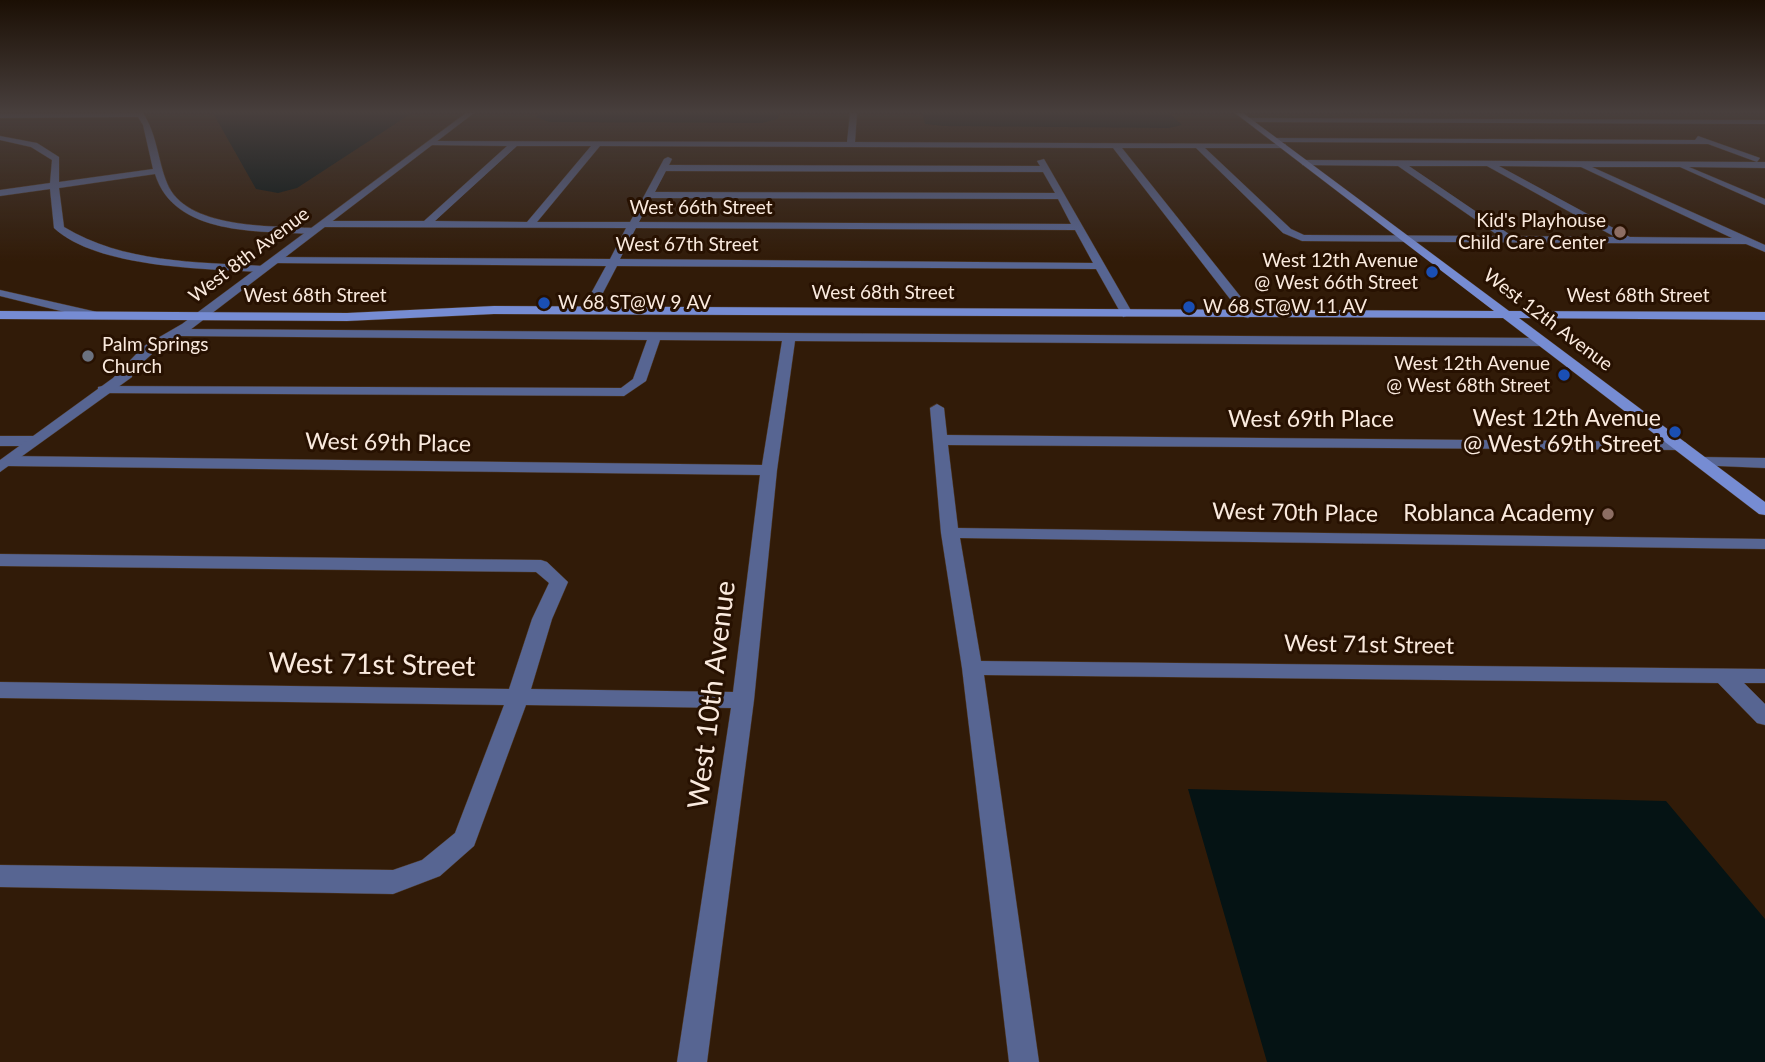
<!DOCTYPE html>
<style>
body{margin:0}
canvas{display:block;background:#311b08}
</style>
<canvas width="1765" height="1062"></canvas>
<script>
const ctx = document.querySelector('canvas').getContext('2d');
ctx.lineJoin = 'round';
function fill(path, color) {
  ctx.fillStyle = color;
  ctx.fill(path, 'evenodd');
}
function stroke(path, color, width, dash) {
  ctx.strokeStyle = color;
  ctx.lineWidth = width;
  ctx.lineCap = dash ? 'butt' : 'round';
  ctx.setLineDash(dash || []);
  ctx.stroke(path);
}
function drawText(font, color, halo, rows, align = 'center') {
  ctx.font = font + ' Lato,sans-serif';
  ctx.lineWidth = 6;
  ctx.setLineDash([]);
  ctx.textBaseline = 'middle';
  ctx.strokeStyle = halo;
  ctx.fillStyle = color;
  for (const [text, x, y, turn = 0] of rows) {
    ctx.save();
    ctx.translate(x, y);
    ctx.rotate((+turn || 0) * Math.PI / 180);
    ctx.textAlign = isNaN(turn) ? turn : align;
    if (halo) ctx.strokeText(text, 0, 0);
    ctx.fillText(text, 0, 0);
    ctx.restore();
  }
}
fill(new Path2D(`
 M213 113H412L297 188 278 193 256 189Z
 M541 113H779L778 119 762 123 549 122 536 117Z
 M922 113H1169L1182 125 1169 128 943 126 925 124Z
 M1188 789 1666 801 1765 919V1062H1267Z`), '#051314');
const minor = new Path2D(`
 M143 113C157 134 158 161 167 183 185 229 271 226 313 228L318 231 313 234C259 231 174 236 155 174L59 188 64 227C123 263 196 262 263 266L269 269 263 272C206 269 97 268 54 228L50 189 0 196V190L50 183 52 160 31 147 0 140V136L37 143 59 157V182L153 169 143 125 138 117 0 118V114Z
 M850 113H857L855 142 1286 144 1283 148H1205L1291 229 1304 235 1499 236 1398 166 1302 165 1305 160 1757 162 1708 144 1275 142 1272 138 1695 140 1698 136 1760 158 1757 162H1765V168L1689 167 1765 199V205L1680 167H1592L1765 245V252L1746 244 1302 241 1283 233 1196 148H1122L1252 311 1254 314 1248 318 1244 317 1113 148 600 146 537 222H630L664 159 668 157 672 159 669 165 1040 166 1037 161 1044 159 1133 314 1123 317 1096 269 617 266 594 310 588 314 582 310 606 266 274 263 269 260 274 257 610 259 626 228 323 227 318 224 323 221H424L507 146 427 145 430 141 847 142ZM517 146H591L527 222 435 221ZM1409 166H1487L1615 237 1512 236ZM1499 166 1581 167 1732 238 1630 237ZM666 171 1043 172 1055 193 655 192ZM652 198 1058 199 1071 224 639 222ZM636 228 1075 230 1093 263 620 259Z
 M1245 118 1765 120V124L1248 122Z
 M0 290 97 312 99 315 93 319 0 296Z
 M183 329 1543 338 1549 342 1543 346 795 341 777 470 754 700 707 1062H677L731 708 526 705 474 846 440 876 393 894 0 887V865L393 870 422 860 455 833 504 705 0 698V682L509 689 532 619 549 583 536 572 0 566V554L541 560 547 562 568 582 552 619 531 689 733 692 760 475 8 466 0 461 8 456 762 465 782 341 660 340 646 381 624 396 98 393V387L103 386 621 388 633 379 647 340 179 336V330Z
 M937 404 944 408 947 435 1685 442 1688 445 1680 450 948 445 958 528 1765 539V549L960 538 981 661 1765 669V683H1744L1765 704V725L1757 723 1718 683 984 675 1039 1062H1009L962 668 941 533 930 408Z
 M0 436H34L42 441 34 446H0Z
 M1702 457 1765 458V468L1696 465 1694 462 1696 459Z`);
const tertiary = new Path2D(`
 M466 113H474L190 330 162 345 132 372V377L0 472V460L113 378 144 346 182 324Z`);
const secondary = new Path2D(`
 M1235 113H1243L1509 311 1765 312V320L1519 318 1765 502V515L1759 514 1503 318 494 314 347 321 0 319V311L347 313 494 306 1494 311Z`);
stroke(minor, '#4d3826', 1);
stroke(tertiary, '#4d3826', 1);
stroke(secondary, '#4d3826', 1);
fill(minor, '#576592');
fill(tertiary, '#576592');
fill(secondary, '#768cd3');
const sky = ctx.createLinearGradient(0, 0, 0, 261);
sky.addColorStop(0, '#1b0f04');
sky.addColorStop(0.43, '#483f3d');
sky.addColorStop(1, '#483f3d00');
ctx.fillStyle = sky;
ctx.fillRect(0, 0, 1765, 261);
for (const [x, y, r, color] of [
 [1620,232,7,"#8d6e63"],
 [1432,272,7,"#1a4fb4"],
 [544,303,7,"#1a4fb4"],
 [1189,307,7,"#1a4fb4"],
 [88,356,7,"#6b7280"],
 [1564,375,7,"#1a4fb4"],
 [1675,432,7,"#1a4fb4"],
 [1608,514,7,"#8d6e63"]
]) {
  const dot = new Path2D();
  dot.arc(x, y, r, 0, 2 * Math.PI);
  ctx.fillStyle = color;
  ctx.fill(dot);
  stroke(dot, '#271101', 2.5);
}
drawText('19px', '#faeade', '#271101', [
 ["West 66th Street",701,208],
 ["West 67th Street",687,245],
 ["West 8th Avenue",249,255,-37],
 ["West 68th Street",883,293],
 ["West 68th Street",315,296],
 ["West 68th Street",1638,296],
 ["West 12th Avenue",1548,320,37]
]);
drawText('19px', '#faeade', '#271101', [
 ["Kid's Playhouse",1606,221],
 ["Child Care Center",1606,243],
 ["West 12th Avenue",1418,261],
 ["@ West 66th Street",1418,283],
 ["W 68 ST@W 9 AV",558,303,"left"],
 ["W 68 ST@W 11 AV",1203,307,"left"],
 ["Palm Springs",102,345,"left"],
 ["Church",102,367,"left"],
 ["West 12th Avenue",1550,364],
 ["@ West 68th Street",1550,386]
], 'right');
drawText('23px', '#faeade', '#271101', [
 ["West 12th Avenue",1661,419],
 ["@ West 69th Street",1661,445],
 ["Roblanca Academy",1594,514]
], 'right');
drawText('23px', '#faeade', '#271101', [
 ["West 69th Place",1311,420],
 ["West 69th Place",388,443,1],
 ["West 70th Place",1295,513,1],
 ["West 71st Street",1369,645,1]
]);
drawText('28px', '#faeade', '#271101', [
 ["West 71st Street",372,665,1],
 ["West 10th Avenue",712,695,-83]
]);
</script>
